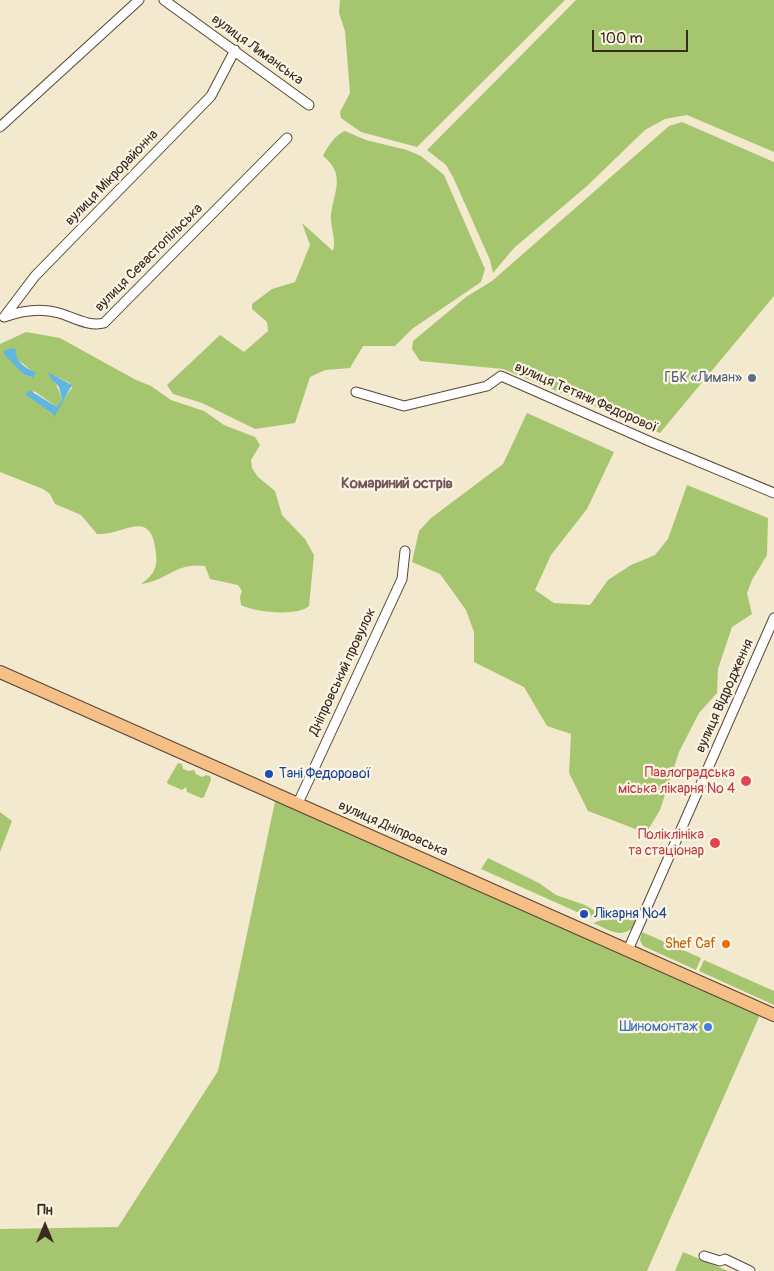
<!DOCTYPE html>
<meta charset="utf-8">
<style>
body{margin:0}
#map{position:relative;width:774px;height:1271px;overflow:hidden;background:#f3e9ce;font-family:Pangolin,sans-serif}
canvas{display:block}
.north{position:absolute;left:20px;top:1201px;width:50px;height:50px;-webkit-text-stroke:4px #fcf5e5;paint-order:stroke;rotate:0deg;font-size:14px;font-weight:700;line-height:20px;text-align:center;color:#3b2a1e}
.north::after{content:'';display:block;margin:auto;width:18px;height:22px;background:#3b2a1e;clip-path:polygon(50% 0,100% 100%,50% 72%,0 100%)}
.scale{position:absolute;left:592px;top:30px;width:96px;height:22px;box-sizing:border-box;border:2px solid #3b2a1e;border-top:0;padding-left:6px;font-size:15px;line-height:18px;white-space:nowrap;color:#3b2a1e;-webkit-text-stroke:4px #fcf5e5;paint-order:stroke}
</style>
<div id="map">
<canvas width="774" height="1271"></canvas>
<div class="north">Пн</div>
<div class="scale">100 m</div>
</div>
<script>
const ctx = document.querySelector('canvas').getContext('2d');
ctx.lineJoin = 'round';
function fill(path, color) {
  ctx.fillStyle = color;
  ctx.fill(path, 'evenodd');
}
function stroke(path, color, width, dash) {
  ctx.strokeStyle = color;
  ctx.lineWidth = width;
  ctx.lineCap = dash ? 'butt' : 'round';
  ctx.setLineDash(dash || []);
  ctx.stroke(path);
}
function drawText(font, color, halo, rows, align = 'center') {
  ctx.font = font + ' Pangolin,sans-serif';
  ctx.lineWidth = 4.5;
  ctx.setLineDash([]);
  ctx.textBaseline = 'middle';
  ctx.strokeStyle = halo;
  ctx.fillStyle = color;
  for (const [text, x, y, turn = 0] of rows) {
    ctx.save();
    ctx.translate(x, y);
    ctx.rotate((+turn || 0) * Math.PI / 180);
    ctx.textAlign = isNaN(turn) ? turn : align;
    if (halo) ctx.strokeText(text, 0, 0);
    ctx.fillText(text, 0, 0);
    ctx.restore();
  }
}
fill(new Path2D(`
 M340 0H565L417 147 361 132 341 118 340 112 350 93 345 31 339 13Z
 M576 0H774V152L687 115 665 119 645 130 587 186 514 248 493 273 490 260 453 177 446 165 427 150Z
 M682 122 774 162V296L660 433 503 369 420 361 412 349 413 341 466 297 492 281 669 126Z
 M345 131 366 140 407 150 421 156 444 175 485 269 481 282 412 329 395 346H363L350 368 325 370 310 377 295 423 255 429 202 403 173 394 167 385 220 335 244 352 268 331 267 322 252 309V304L272 289 295 282 310 245 302 223 333 251C336 241 332 231 331 221 330 204 341 187 335 171 333 165 328 160 323 156 327 147 336 134 345 131Z
 M26 332 60 338 136 380 151 386 171 400 204 411 224 425 255 437 260 445 251 460 252 468 258 477 275 491 282 515 305 539 314 555 309 606C297 617 254 612 241 605L240 597 242 591 238 585 210 579 205 566C175 562 169 580 141 584 152 576 158 569 156 554 152 505 123 536 97 534L81 515 55 504 50 494 43 489 0 472V344ZM12 348 17 359 33 372 32 378 23 374 9 350ZM49 373 70 383 72 388 52 414 31 397 34 391 57 407 62 399C59 388 54 382 49 373Z
 M527 413 614 452 587 509 551 555 535 590 554 603 590 605 608 580 631 565 655 555 668 539 687 485 768 518 767 555 752 580 747 593 752 614 732 627 718 669 717 693 699 713 679 752 660 810 646 833 588 811 569 773 571 734 547 726 524 687 474 662V632L466 610 440 574 412 562 419 531 431 518 503 464Z
 M178 763 182 764 183 769 189 771 194 770 196 774 202 777 206 775 210 776 211 780 204 797 201 798 187 792 186 787 182 790 168 784 167 782Z
 M277 792 763 1008 647 1271H0V1229L118 1227 218 1071Z
 M0 812 12 821 0 852Z
 M488 858 539 883 556 895 585 905 604 916 592 919 591 915 583 911 577 912 481 869Z
 M607 918 639 920C624 942 612 931 593 923Z
 M642 932 701 958 696 970 643 946 640 940Z
 M704 960 774 991V1005L699 971Z
 M683 1252 728 1271H675Z`), '#a5c66f');
fill(new Path2D(`
 M12 348 16 350C14 360 27 370 36 372L33 378 23 374 4 354V351Z
 M48 372 72 385 53 419 54 415 26 395 29 390 57 407 62 399 59 387 51 379Z`), '#62b5de');
const minor = new Path2D(`
 M164 0 309 105
 M0 127 139 0
 M4 317C21 311 42 308 59 313 73 317 89 327 104 323L287 138
 M4 317 35 276 211 96 235 50
 M356 392 404 406 487 386 501 376 651 442 774 493
 M298 803 402 579 405 551
 M628 950 774 618
 M704 1256 720 1261 725 1259 750 1271`);
const highway = new Path2D(`
 M0 672 774 1015`);
stroke(minor, '#574738', 11);
stroke(highway, '#574738', 14);
stroke(minor, '#fff', 9);
stroke(highway, '#f5bf86', 12);
for (const [x, y, r, color] of [
 [752,378,5,"#5c6f8a"],
 [269,774,5,"#1a4fb4"],
 [746,781,6,"#e0444e"],
 [715,843,6,"#e0444e"],
 [584,914,5,"#1a4fb4"],
 [726,944,5,"#e8710a"],
 [708,1027,5,"#3f7fe0"]
]) {
  const dot = new Path2D();
  dot.arc(x, y, r, 0, 2 * Math.PI);
  ctx.fillStyle = color;
  ctx.fill(dot);
  stroke(dot, '#fcf5e5', 2);
}
drawText('14px', '#3b2a1e', '#fcf5e5', [
 ["вулиця Лиманська",257,50,36],
 ["вулиця Мікрорайонна",112,178,-46],
 ["вулиця Севастопільська",149,258,-45],
 ["вулиця Тетяни Федорової",586,398,24],
 ["Дніпровський провулок",343,672,-65],
 ["вулиця Відродження",725,696,-66],
 ["вулиця Дніпровська",393,829,24]
]);
drawText('14px', '#4e5e75', '#fcf5e5', [
 ["ГБК «Лиман»",742,378]
], 'right');
drawText('14px', '#be3a42', '#fcf5e5', [
 ["Павлоградська",735,773],
 ["міська лікарня № 4",735,789],
 ["Поліклініка",704,835],
 ["та стаціонар",704,851]
], 'right');
drawText('14px', '#164399', '#fcf5e5', [
 ["Тані Федорової",279,774],
 ["Лікарня №4",594,914]
], 'left');
drawText('14px', '#c56008', '#fcf5e5', [
 ["Shef Caf",716,944]
], 'right');
drawText('14px', '#366cbe', '#fcf5e5', [
 ["Шиномонтаж",698,1027]
], 'right');
drawText('bold 15px', '#71555a', '#fcf5e5', [
 ["Комариний острів",397,484]
]);
</script>
